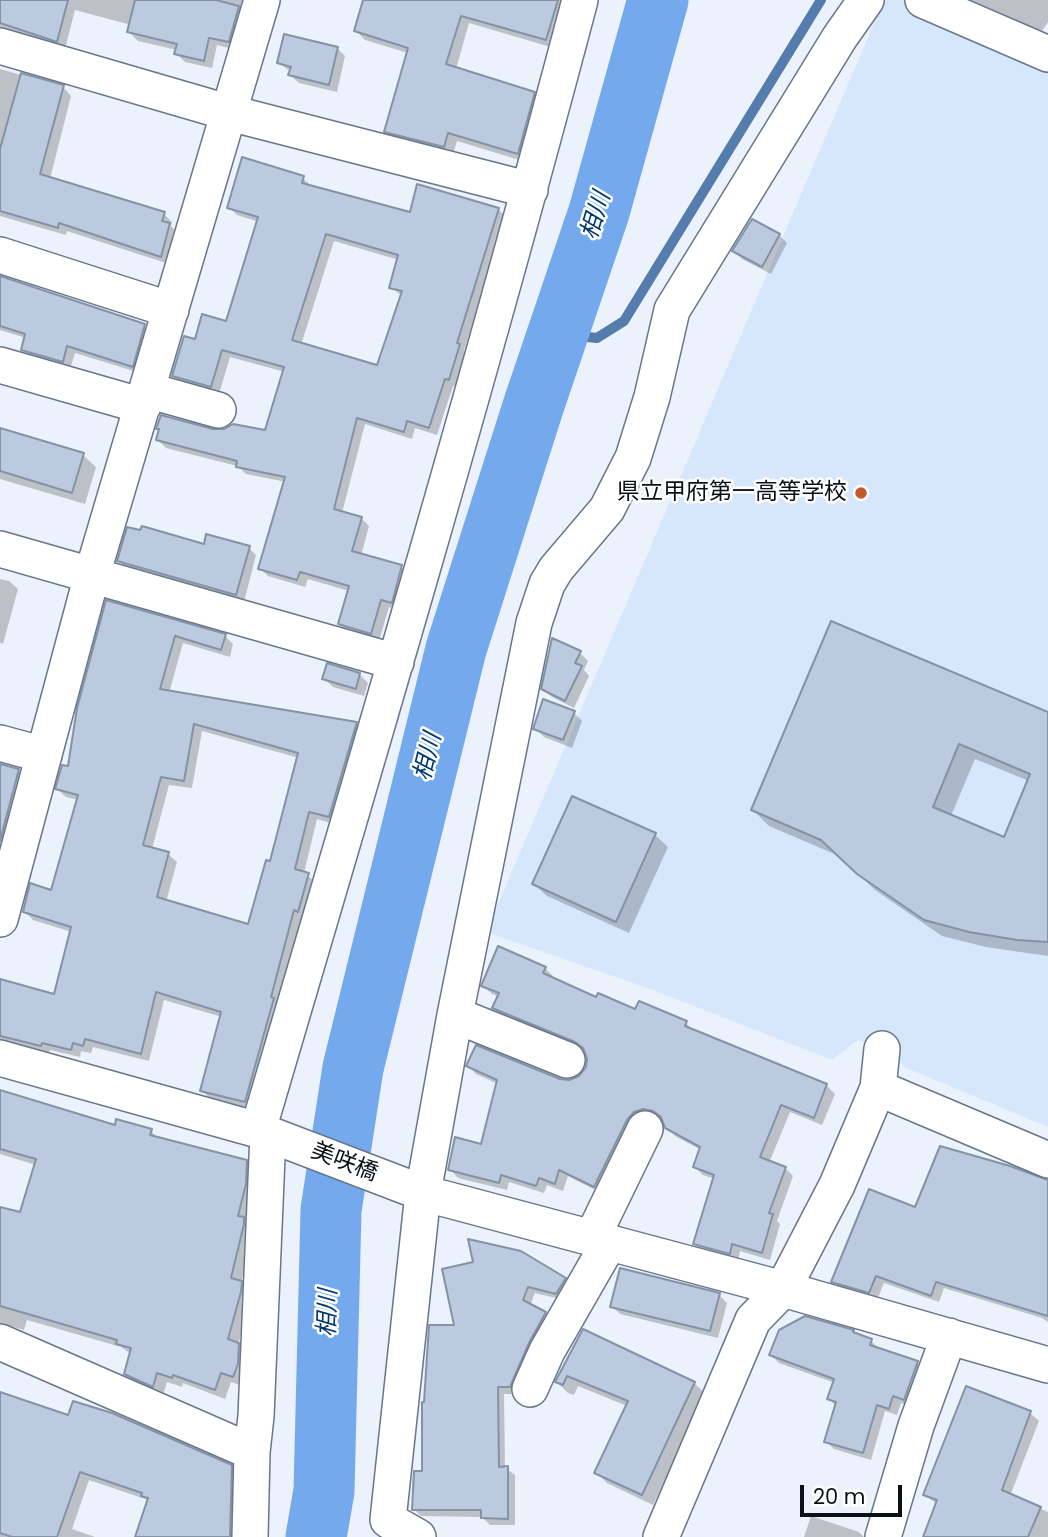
<!DOCTYPE html>
<meta charset="utf-8">
<style>
body{margin:0}
#map{position:relative;width:1048px;height:1537px;overflow:hidden;background:#ecf2fb;font-family:Poppins,sans-serif}
canvas{display:block}
.scale{position:absolute;left:800px;top:1485px;width:102px;height:32px;box-sizing:border-box;border:4px solid #0b1017;border-top:0;padding-left:9px;font-size:21px;line-height:24px;white-space:nowrap;color:#0b1017;-webkit-text-stroke:5px #fff;paint-order:stroke}
</style>
<div id="map">
<canvas width="1048" height="1537"></canvas>
<div class="scale">20 m</div>
</div>
<script>
const ctx = document.querySelector('canvas').getContext('2d');
ctx.lineJoin = 'round';
function fill(path, color) {
  ctx.fillStyle = color;
  ctx.fill(path, 'evenodd');
}
function stroke(path, color, width, dash) {
  ctx.strokeStyle = color;
  ctx.lineWidth = width;
  ctx.lineCap = dash ? 'butt' : 'round';
  ctx.setLineDash(dash || []);
  ctx.stroke(path);
}
function drawText(font, color, halo, rows, align = 'center') {
  ctx.font = font + ' Poppins,"Noto Sans JP",sans-serif';
  ctx.lineWidth = 5;
  ctx.setLineDash([]);
  ctx.textBaseline = 'middle';
  ctx.strokeStyle = halo;
  ctx.fillStyle = color;
  for (const [text, x, y, turn = 0] of rows) {
    ctx.save();
    ctx.translate(x, y);
    ctx.rotate((+turn || 0) * Math.PI / 180);
    ctx.textAlign = isNaN(turn) ? turn : align;
    if (halo) ctx.strokeText(text, 0, 0);
    ctx.fillText(text, 0, 0);
    ctx.restore();
  }
}
fill(new Path2D(`
 M884 0H923L1048 54V1127L904 1067 894 1053 858 1040 832 1060 653 990 486 932Z`), '#d6e7fc');
fill(new Path2D(`
 M0 0H253L237 50 217 45 212 68 185 62 176 53 177 50 138 41 129 32 131 25 75 10 65 49 0 37Z
 M364 0H564L554 48 469 23 456 69 534 93 542 102 526 162 457 141 453 155 394 140 386 131 408 53 365 40 356 31Z
 M967 0H1048V22L1042 31Z
 M337 48 345 56 337 92 299 83 290 75 291 72 279 63Z
 M0 69 63 87 71 96 50 179 164 214 172 222 171 226 178 233 169 264 67 231 66 235 0 216Z
 M303 178 311 186 411 214 498 209 506 217 464 351 467 354 457 387 453 386 437 435 415 428 412 439 365 424 342 513 361 518 369 526 361 556 401 567 410 575 400 610 389 607 379 641 348 632 340 624 349 591 308 579 305 587 268 576 260 568 286 482 246 474 237 466 166 448 158 440 213 431 266 432 285 372 230 357 219 394 182 384 174 376 196 341 227 323 259 222 237 215 229 207ZM334 241 399 260 391 287 402 296 378 367 301 345Z
 M779 235 787 243 771 274 742 259 734 251Z
 M0 278 144 326 152 333 140 373 75 353 70 369 30 357 23 349 26 338 0 330Z
 M0 430 83 455 96 467 85 504 0 479Z
 M141 532 205 546 249 548 256 555 244 602 126 568 119 561Z
 M0 579 9 581 18 589 3 644 0 643Z
 M107 602 225 636 233 644 230 657 183 643 169 693 356 724 364 732 337 825 317 819 304 873 317 883 306 919 302 918 253 1109 210 1099 202 1090 222 1017 164 1000 149 1061 93 1047 91 1053 81 1051 80 1057 50 1050 49 1053 0 1041V980L55 996 72 932 33 920 25 912 53 892 79 800 66 797 57 789 69 768ZM202 731 299 758 271 864 249 926 166 902 177 862 168 854 152 849 169 785 192 788Z
 M580 653 588 661 584 670 589 676 574 708 552 697 543 689Z
 M359 674 368 683 364 696 333 687 324 678Z
 M574 713 582 721 572 748 544 737 535 728Z
 M1048 714V956L986 947 942 936 875 890 839 856 769 826 753 810ZM975 759 1029 781 1005 839 951 816Z
 M0 766 18 771 28 780 0 884Z
 M573 798 655 835 668 847 629 933 547 896 534 884Z
 M545 968 553 976 552 979 597 1000 686 1023 694 1031 826 1085 835 1094 822 1125 790 1112 769 1163 785 1168 793 1176 777 1221 780 1224 770 1260 740 1251 738 1261 703 1252 695 1244 715 1179 703 1175 695 1167 701 1150 675 1136 667 1127 663 1118 652 1117 603 1194 568 1176 563 1191 547 1185 544 1193 509 1182 507 1190 458 1178 450 1169 482 1146 498 1084 476 1074 468 1066 569 1082 580 1078 588 1068 589 1058 586 1050 502 1016 494 1008 499 997 492 994 483 986Z
 M0 1109 151 1131 159 1139 246 1161 256 1171 253 1234 241 1283 251 1293 250 1303 238 1345 248 1355 243 1386 231 1382 225 1399 183 1383 182 1387 167 1382 163 1395 135 1383 126 1373 131 1354 121 1347 27 1320 24 1330 0 1323V1215L21 1214 36 1165 0 1154Z
 M1048 1191V1322L1042 1318 944 1288 939 1302 884 1283 877 1300 841 1289 833 1281 916 1209Z
 M444 1271 565 1279 572 1286 564 1300 535 1293 530 1306 545 1313 553 1320 518 1394H504L505 1468 515 1475V1525H490L482 1517 421 1516 414 1509 456 1327Z
 M719 1295 727 1303 718 1338 620 1314 612 1306Z
 M584 1331 694 1383 706 1394 653 1505 607 1483 596 1472 627 1406 578 1386 574 1395 568 1393 557 1382Z
 M857 1336 871 1341 879 1349 917 1363 925 1370 912 1407 901 1403 897 1415 885 1411 871 1460 834 1449 826 1441 836 1406 829 1399 835 1383 779 1363 771 1355Z
 M0 1394 231 1466 240 1476 239 1537H137L148 1500 89 1480 72 1529 95 1537H0Z
 M1030 1413 1039 1421 1010 1496 1048 1512V1537H925L938 1505 925 1495Z
 M811 1516 859 1532 864 1537H804Z`), '#0003');
stroke(new Path2D(`
 M558 334 597 338 624 321 821 0`), '#547cad', 10);
stroke(new Path2D(`
 M316 1537 324 1491 331 1210 353 1068 456 649 533 407 599 212 658 0`), '#74aaed', 61);
const building = new Path2D(`
 M0 0H68L57 42 0 23Z
 M135 0H216L239 6 229 42 209 38 204 61 174 54 177 44 127 32Z
 M363 0H558L546 40 461 16 446 64 535 92 518 154 448 133 444 147 384 132 408 48 354 31Z
 M284 34 338 47 329 85 288 75 291 67 277 63Z
 M21 73 64 85 40 174 165 212 162 221 170 223 161 257 59 223 58 228 0 211V149Z
 M242 157 304 176 302 183 410 212 417 184 499 208 457 343 460 344 449 380 445 379 429 428 407 421 404 432 357 418 334 509 362 517 352 551 402 565 392 603 381 600 371 634 338 624 349 586 300 572 297 580 258 569 285 477 236 467 237 461 156 440 159 429H156L161 415 213 429H224L233 424 265 430 284 367 222 350 211 387 172 376 184 336 195 339 202 314 226 321 258 217 227 208ZM326 234 398 255 389 288 402 291 377 365 292 340Z
 M752 219 780 234 762 267 732 251Z
 M0 276 145 324 133 367 67 346 63 362 21 350 25 334 0 326Z
 M0 428 84 453 72 493 0 471Z
 M142 526 204 544 206 534 250 546 236 595 117 561 127 527 140 530Z
 M106 600 226 634 221 650 175 636 160 689 357 722 329 817 309 812 295 869 309 873 298 912 294 910 271 997 274 998 245 1102 200 1091 221 1012 156 992 141 1054 85 1039 83 1046 73 1043 71 1050 42 1043 41 1046 0 1036V979L54 994 71 927 23 912 30 883 51 890 78 795 55 789 62 765 68 766 77 708ZM194 724 298 753 270 861 266 860 248 924 157 897 169 852 143 845 161 777 184 781Z
 M831 621 1048 712V942L1017 940 969 932 924 920 857 874 821 840 751 810ZM959 744 1030 774 1004 837 933 807Z
 M552 638 581 651 575 663 582 666 565 701 541 689Z
 M327 663 360 673 356 689 322 679Z
 M543 699 575 711 563 740 533 729Z
 M0 764 19 769 0 841Z
 M572 796 656 833 616 922 532 884Z
 M498 946 546 967 543 973 596 997 598 993 635 1009 639 1001 687 1021 685 1026 827 1084 814 1118 781 1105 760 1157 786 1167 769 1213 773 1214 762 1253 732 1244 730 1254 693 1244 714 1175 693 1167 700 1147 665 1128 661 1117 653 1111 643 1109 634 1112 627 1120 594 1187 559 1170 555 1184 539 1178 536 1186 501 1175 499 1183 448 1170 455 1137 481 1144 497 1080 466 1066 476 1045 560 1079 569 1080 579 1076 586 1067 587 1058 583 1048 575 1042 492 1008 499 993 481 986Z
 M0 1090 115 1125 116 1119 152 1129 150 1135 247 1160 246 1184 238 1216 244 1217V1224L231 1278 242 1281 241 1292 228 1339 239 1343 238 1364 233 1377 221 1373 215 1390 173 1375 172 1378 157 1373 153 1387 124 1374 131 1348 116 1344 117 1340 0 1306V1207L20 1212 36 1159 0 1149Z
 M940 1146 1010 1166 1048 1180V1316L936 1282 931 1296 876 1276 869 1293 831 1282 869 1189 915 1207Z
 M468 1239 521 1251 566 1278 556 1294 528 1287 523 1300 546 1312 529 1343 510 1387H498L499 1467 508 1466V1519L481 1518V1510H412L414 1471H422V1402H424L429 1325H454L442 1269 473 1262Z
 M620 1268 720 1293 710 1331 610 1307Z
 M805 1316 854 1330 853 1332 872 1339 870 1345 918 1361 904 1400 893 1396 889 1409 877 1405 863 1453 824 1442 836 1402 827 1399 834 1379 769 1355 779 1330Z
 M583 1329 695 1382 642 1495 594 1473 628 1401 567 1376 563 1385 555 1382Z
 M966 1386 1031 1411 1002 1490 1041 1507 1028 1537H923L937 1500 923 1495Z
 M0 1392 68 1415 73 1401 112 1413 232 1465 230 1537H135L148 1498 141 1496 142 1493 80 1472 57 1537H12L0 1533Z`);
fill(building, '#bbcade');
stroke(building, '#8392a5', 2);
const minor = new Path2D(`
 M923 0 1048 54
 M0 46 230 113 530 190
 M0 255 171 310
 M0 365 143 406
 M147 390 218 410
 M0 549 396 662
 M0 743 44 755
 M0 919 92 575 262 0
 M455 1015 567 1060
 M0 1058 258 1130 423 1193 783 1289 1048 1365
 M878 1088 1048 1160
 M258 1130C369 754 480 379 580 0
 M592 1238 645 1129
 M0 1342 252 1452
 M530 1389 547 1351 609 1243
 M250 1537 252 1452 256 1416 268 1133
 M418 1537 388 1520 423 1193 455 1015 534 623 547 584 556 569 607 509 633 458 652 397 672 310 840 37 866 0
 M661 1537 753 1320 783 1289 837 1185 878 1088 882 1049
 M883 1537 916 1426 949 1336`);
stroke(minor, '#687688', 38);
stroke(minor, '#fff', 35);
for (const [x, y, r, color] of [
 [861,493,7,"#c15c2a"]
]) {
  const dot = new Path2D();
  dot.arc(x, y, r, 0, 2 * Math.PI);
  ctx.fillStyle = color;
  ctx.fill(dot);
  stroke(dot, '#fff', 2.5);
}
drawText('23px', '#0b1017', '#fff', [
 ["県立甲府第一高等学校",847,493]
], 'right');
drawText('23px', '#0b1017', '#fff', [
 ["美咲橋",344,1163,21]
]);
drawText('italic 24px', '#003873', '#fff', [
 ["相川",597,216,-73],
 ["相川",429,757,-76],
 ["相川",329,1313,-88]
]);
</script>
